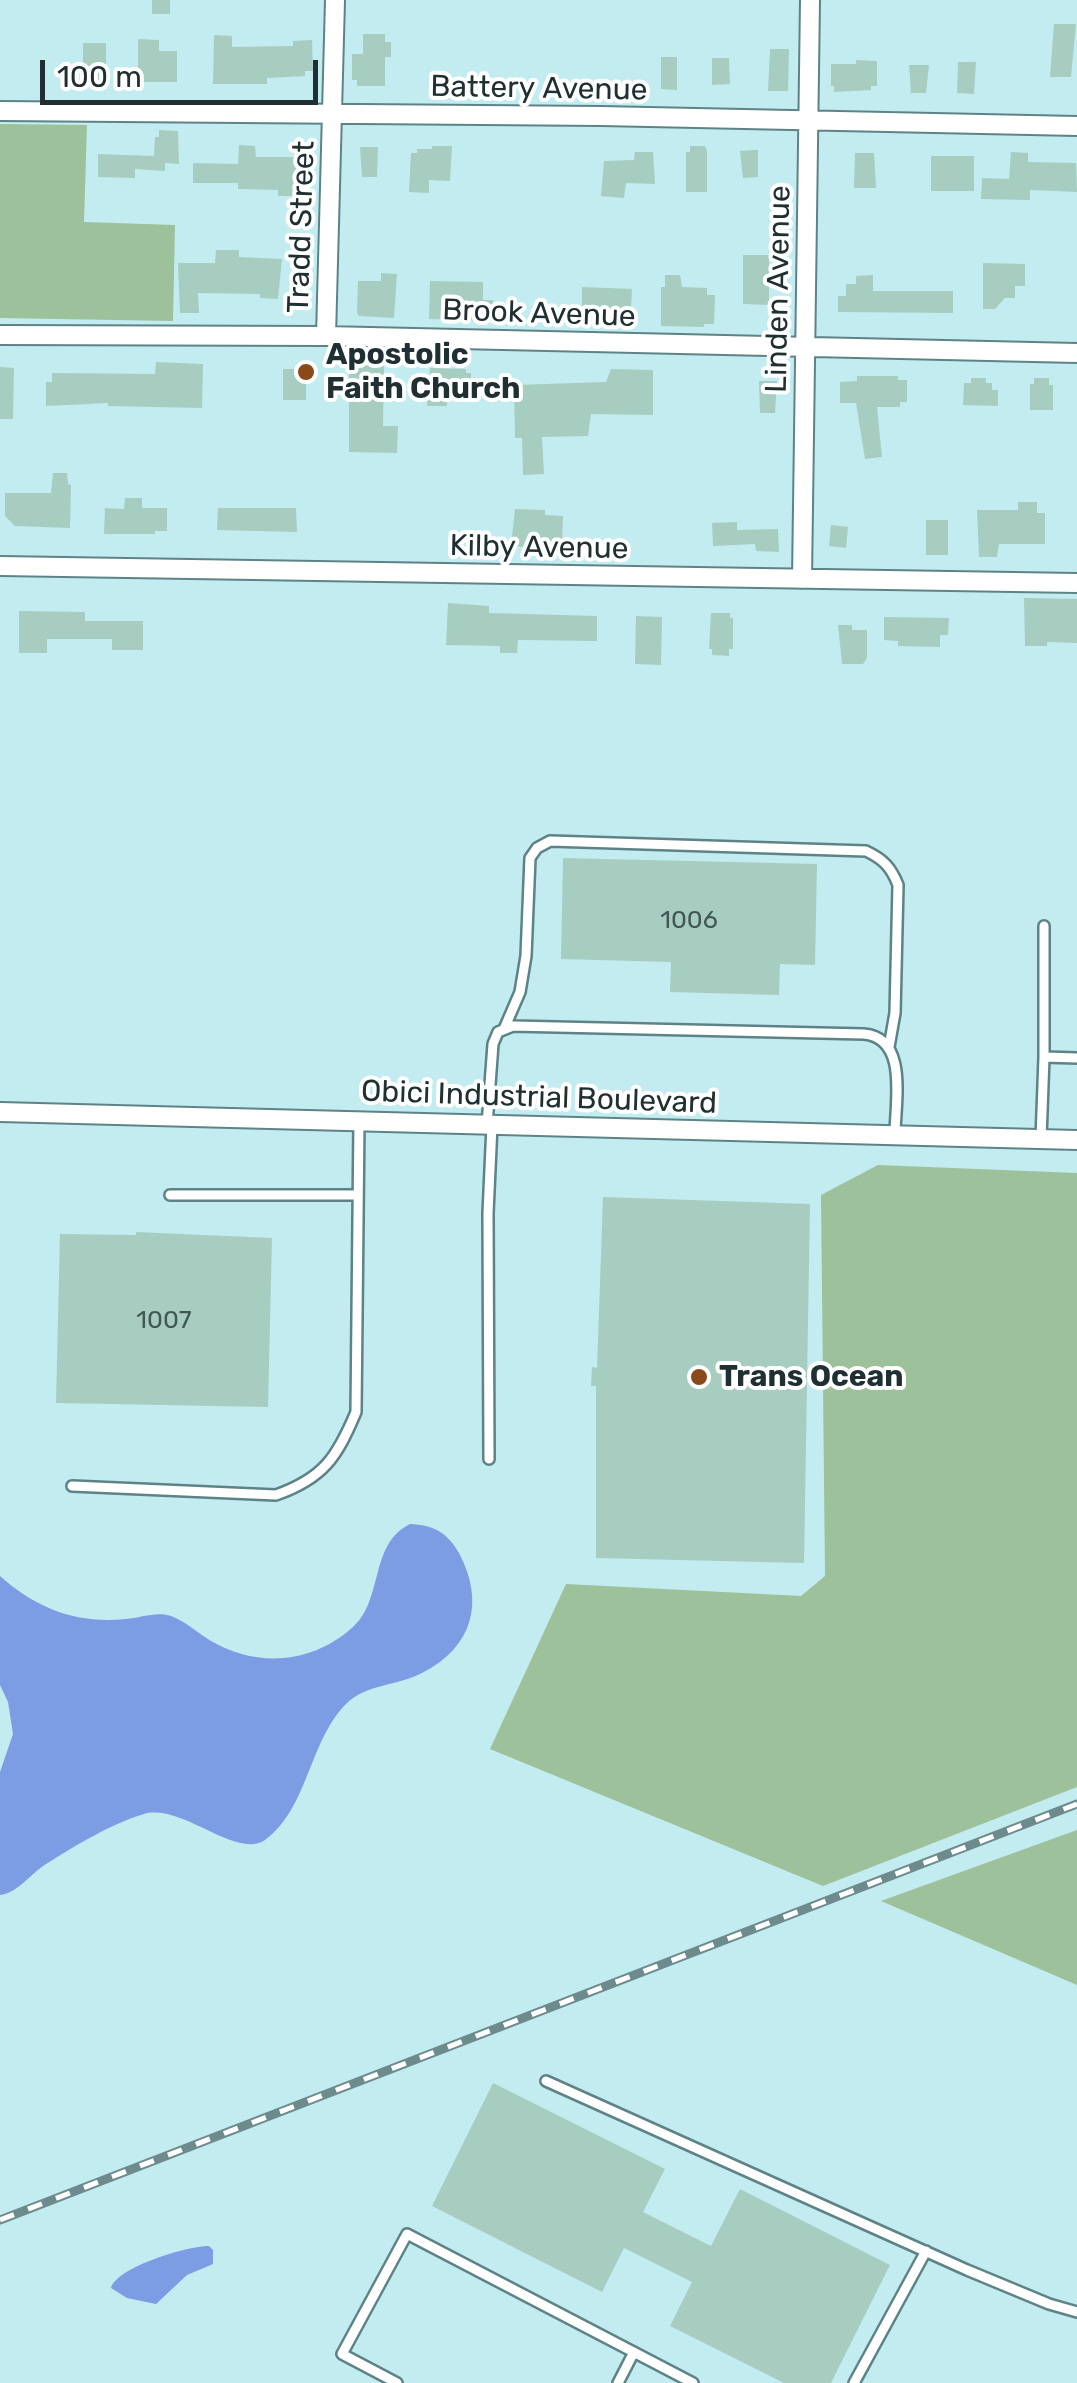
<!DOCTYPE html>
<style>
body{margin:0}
#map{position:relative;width:1077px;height:2383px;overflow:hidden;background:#c2ecf0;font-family:Rubik,sans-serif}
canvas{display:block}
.scale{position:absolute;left:40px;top:60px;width:278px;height:45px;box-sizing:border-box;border:5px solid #203032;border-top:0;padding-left:12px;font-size:30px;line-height:35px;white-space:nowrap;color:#203032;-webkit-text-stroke:8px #fff;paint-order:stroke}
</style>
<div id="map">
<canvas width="1077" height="2383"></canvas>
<div class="scale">100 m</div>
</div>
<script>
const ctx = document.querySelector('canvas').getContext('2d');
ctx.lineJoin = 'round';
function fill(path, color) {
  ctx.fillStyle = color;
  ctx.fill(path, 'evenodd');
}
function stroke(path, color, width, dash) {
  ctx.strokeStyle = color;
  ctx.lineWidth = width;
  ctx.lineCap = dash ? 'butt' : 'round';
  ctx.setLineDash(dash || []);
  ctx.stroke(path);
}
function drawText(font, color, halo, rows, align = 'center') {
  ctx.font = font + ' Rubik,sans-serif';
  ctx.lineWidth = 8;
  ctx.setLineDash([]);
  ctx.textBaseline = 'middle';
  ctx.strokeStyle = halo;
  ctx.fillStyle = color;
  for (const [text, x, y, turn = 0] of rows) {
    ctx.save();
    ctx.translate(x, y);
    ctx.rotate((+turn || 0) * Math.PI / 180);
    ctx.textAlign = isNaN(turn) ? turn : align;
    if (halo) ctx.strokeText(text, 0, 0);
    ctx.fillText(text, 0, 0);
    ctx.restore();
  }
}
fill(new Path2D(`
 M0 124 87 125 84 222 175 225 173 321 0 318Z
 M878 1165 1077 1173V1787L823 1886 490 1749 566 1584 801 1596 825 1576 821 1195Z
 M1077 1830V1985L881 1901Z`), '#9dc19a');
fill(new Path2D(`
 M410 1524C433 1525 447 1532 459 1553 485 1602 473 1647 422 1673 397 1686 366 1684 346 1704 309 1741 308 1809 265 1840 236 1860 182 1803 144 1814 110 1824 73 1847 43 1866 29 1876 17 1893 0 1895V1772L13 1734 8 1702 0 1685V1576C37 1609 77 1624 126 1619 140 1618 157 1611 171 1616 185 1621 198 1633 211 1641 257 1668 312 1664 353 1627 384 1599 369 1544 410 1524Z
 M209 2246 213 2250V2264L187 2275 156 2304 127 2298 111 2288C117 2267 187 2246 209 2246Z`), '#7c9de3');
fill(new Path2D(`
 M152 0H170V14H152Z
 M1054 24H1076L1071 77H1050Z
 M363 34H385V42H391V57H385V86H357V80H352V54H363Z
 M214 35 232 36V47L293 46V41L312 40 313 71H305V76L267 78V84H213Z
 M138 39 159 40V51H177V82H138Z
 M83 43H106V74H103V80H88V75H83Z
 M770 49H789L788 91H768Z
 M661 57H677V90L661 89Z
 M712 58H729L730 84 712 85Z
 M856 60 877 61V86H871V90L834 92V86H831V64H856Z
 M958 62H976L974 94 957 93Z
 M909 65H929L926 93H911Z
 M159 130 178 131 179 164 165 163V171L135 169V178L98 177V154L154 156 155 137H159Z
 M239 145 255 146 256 157H301L300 196H278V190L238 189V183H193V163L238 164Z
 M432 146H452L450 181 429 180V193L409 192 411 153H417V149H432Z
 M690 146H705L707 151V192H686V152H690Z
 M360 147H378L377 177H362Z
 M755 150H758V177L743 178 740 151Z
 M635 152H653L655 184 626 183 624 198 601 196 604 161 634 160Z
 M1011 152 1028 153V162L1076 163 1077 192 1030 190V200L981 199 982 178 1009 179Z
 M855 153H874L876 188H854Z
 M931 156H974V191H931Z
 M216 250H239V257L282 259 278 299 260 298V294L198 293 199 313H180L178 263H215Z
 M743 255H769V305L743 304Z
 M983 263 1025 264V286H1015V298H1005L995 309H983Z
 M381 273 397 274 394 318 359 316 357 313 358 281H381Z
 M665 275H680L682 287 707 288V295H715L714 324H704V327L661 326V287H665Z
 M873 275V291H953V313L838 312V296H846V284H856V276Z
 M430 281 483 282V300H493V321L429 319Z
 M582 287 632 289 630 324 582 322Z
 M156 362 203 364 202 408 108 406V403L46 406V382H52V373L155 374Z
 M349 365H384L383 426H398L397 453 349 452Z
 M0 367 14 368 13 419H0Z
 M430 368 466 369V373H471V397H447V406H427Z
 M283 369H306V400H283Z
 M611 369 653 370V415L591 414 588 436 542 437 544 474 523 475 522 438H515L514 385 606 382Z
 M857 376H898V380H907V402H900V407H877L882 457 865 459 856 403H840V382L857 381Z
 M971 378H986V383H992V390H998V406L963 405 964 383H971Z
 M1034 378H1049V385H1053V410H1030V384H1034Z
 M759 381H777L775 413H760Z
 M53 473H67L68 484 71 485 70 528 15 526 5 516V493H51Z
 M125 498H142V508H167V531H155V534H104L105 508 124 509Z
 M1018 502H1037V513H1045V544H999L997 557H979L977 510H1018Z
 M218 508H296L297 532 217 530Z
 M515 509 545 510V515L563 516 562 546 551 545V553L523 552V547L511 546Z
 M926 520H948V555H926Z
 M737 522V530L778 529 779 552 756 551 755 544 713 546 712 523Z
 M831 525 848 527 846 548 829 546Z
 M1024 598 1077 599V643L1047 642V646H1025Z
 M448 603 489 606V613L597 616V641L518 640 517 653H500V646L446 645Z
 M19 611 85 612V621H143V650H112V639H47V653H19Z
 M711 613H730V618H733V649H729V656L712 655V649H709Z
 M636 616 662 617 661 665 635 664Z
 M884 617 949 618 948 635H940V647L898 646V641L884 640Z
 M838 625H852V630H867V658L863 664H842Z
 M563 858 817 864 815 965 780 964 779 995 670 992 671 962 561 959Z
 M603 1197 810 1204 804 1563 596 1558V1386H591L592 1367 597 1368Z
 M136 1232 272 1238 268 1407 56 1403 60 1234 136 1235Z
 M493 2083 665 2169 643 2212 711 2246 740 2189 890 2265 831 2383H784L670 2326 692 2282 624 2248 602 2292 432 2206Z`), '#a7cdc1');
const lane = new Path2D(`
 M1044 926V1057
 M504 1029 520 992 526 956 530 858 537 848 550 841 866 851C883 859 891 867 898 885L895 1013 889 1047
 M487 1125 493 1044 498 1032 513 1026 864 1034C909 1038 895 1103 895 1135
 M1041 1139 1044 1057 1077 1058
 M170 1195H358
 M489 1459 488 1213 492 1125
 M72 1486 276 1495C324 1478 337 1457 356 1412L359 1121
 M546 2081 967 2270 1049 2304 1077 2312
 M397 2383 342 2354 407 2234 693 2383
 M618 2383 634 2352
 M854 2383 926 2251`);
const street = new Path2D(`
 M0 111 601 116 1077 126
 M0 335 326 336 1077 353
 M326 336 335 0
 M0 566 1077 583
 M802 579 810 0
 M0 1112 1077 1140`);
stroke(lane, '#5d8387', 14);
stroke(street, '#5d8387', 22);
stroke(lane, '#fff', 9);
stroke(street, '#fff', 18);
const rail = new Path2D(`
 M0 2220 1077 1804`);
stroke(rail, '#6d8a8d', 9);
stroke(rail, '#fff', 5, [15]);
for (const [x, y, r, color] of [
 [306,372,10,"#8b4819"],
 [699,1377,10,"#8b4819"]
]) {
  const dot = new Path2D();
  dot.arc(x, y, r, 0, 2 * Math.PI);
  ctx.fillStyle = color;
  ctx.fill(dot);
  stroke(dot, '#fff', 4);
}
drawText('25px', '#425756', null, [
 ["1006",689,921],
 ["1007",164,1321]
]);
drawText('30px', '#203032', '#fff', [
 ["Battery Avenue",539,89,1],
 ["Tradd Street",302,227,-88],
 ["Linden Avenue",779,289,-89],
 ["Brook Avenue",539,314,2],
 ["Kilby Avenue",539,548,1],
 ["Obici Industrial Boulevard",539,1098,2]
]);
drawText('bold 30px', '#203032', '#fff', [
 ["Apostolic",326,355],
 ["Faith Church",326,389],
 ["Trans Ocean",719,1377]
], 'left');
</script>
